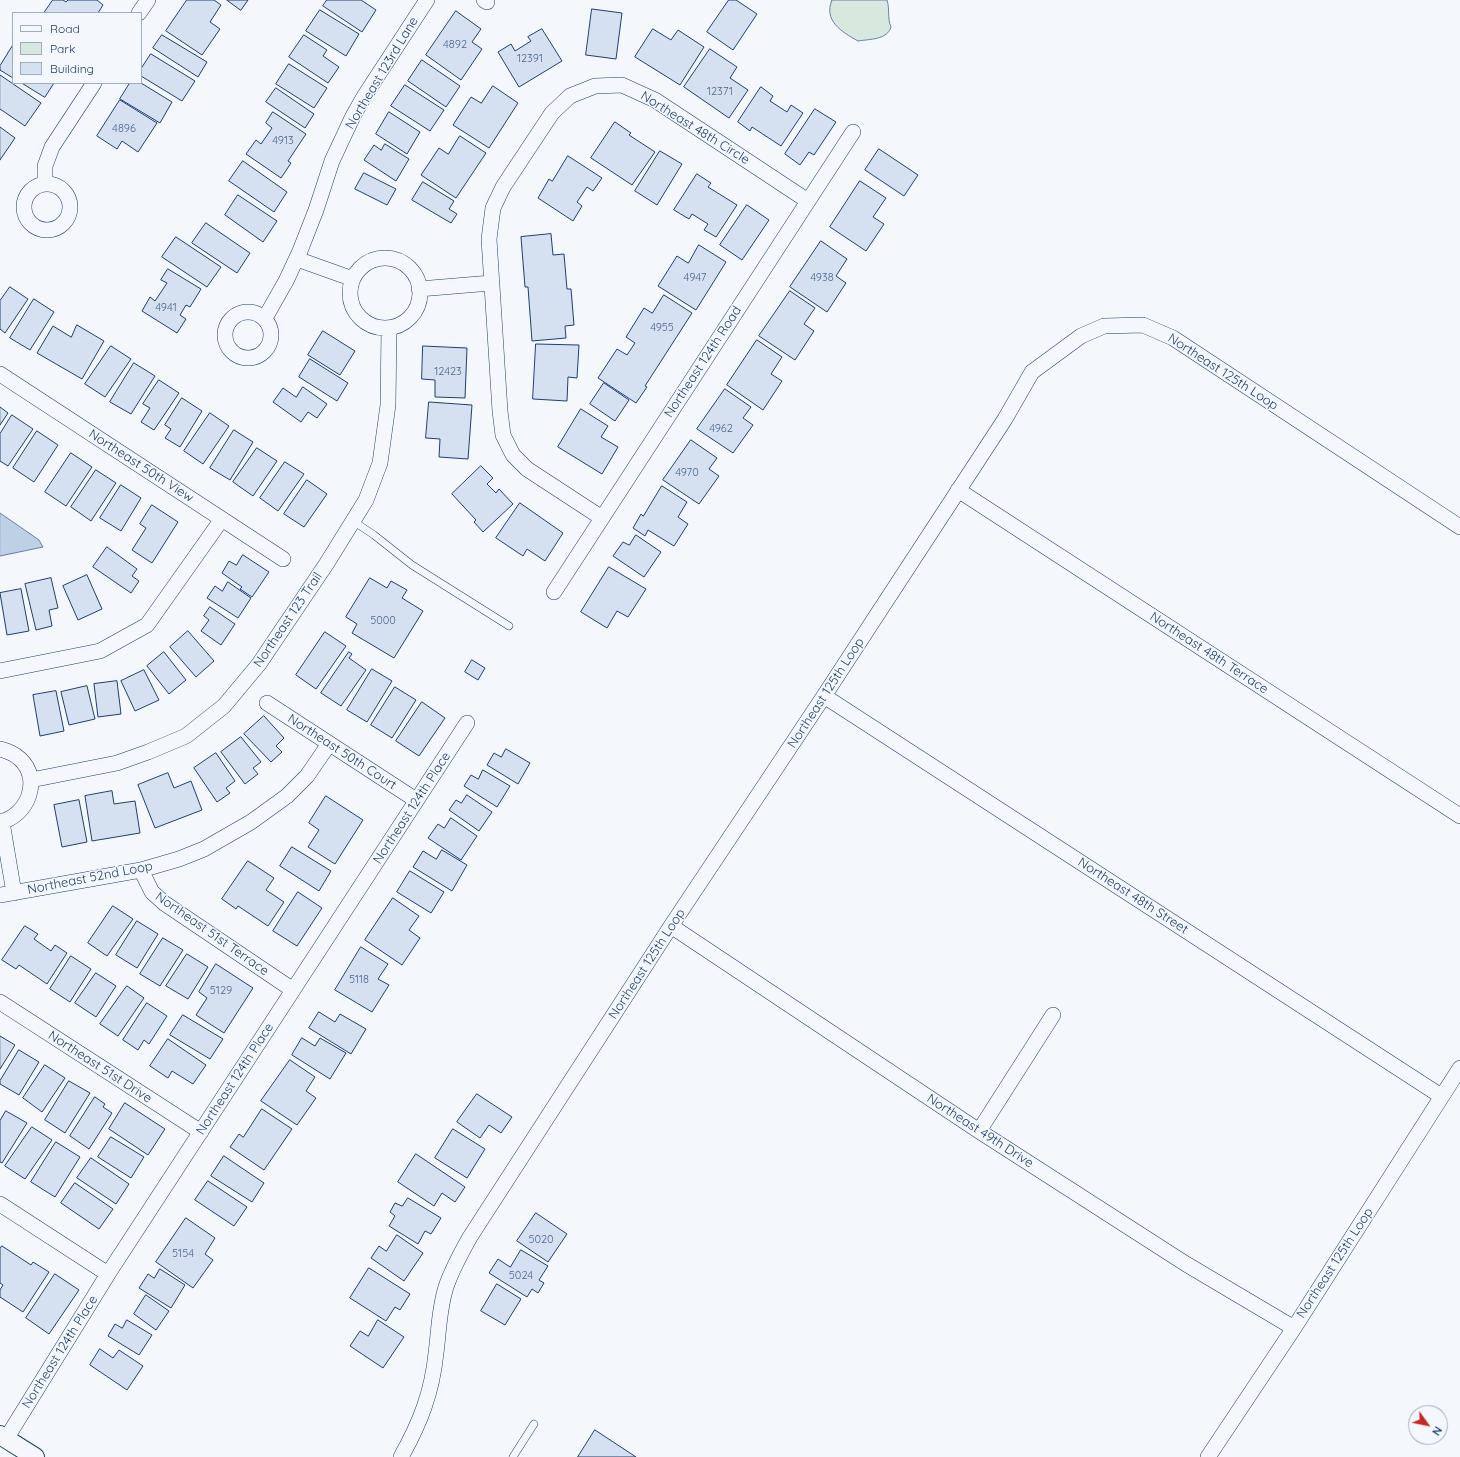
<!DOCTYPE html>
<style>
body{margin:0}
#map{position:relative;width:1460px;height:1457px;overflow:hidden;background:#f4f7fb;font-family:Quicksand,sans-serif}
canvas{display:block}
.legend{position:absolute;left:12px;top:12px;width:130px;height:72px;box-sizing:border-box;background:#f4f7fb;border:1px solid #9eadc5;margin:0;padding:5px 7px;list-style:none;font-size:12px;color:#1d3f73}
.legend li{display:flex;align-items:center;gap:8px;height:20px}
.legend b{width:20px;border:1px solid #9eadc5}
.north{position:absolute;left:1408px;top:1405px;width:40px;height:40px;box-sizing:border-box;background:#f4f7fb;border:1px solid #9eadc5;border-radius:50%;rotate:123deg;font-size:11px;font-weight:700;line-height:16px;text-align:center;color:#1d3f73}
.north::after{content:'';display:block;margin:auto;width:14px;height:18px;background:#c62828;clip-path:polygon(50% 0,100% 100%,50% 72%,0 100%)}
</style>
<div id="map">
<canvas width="1460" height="1457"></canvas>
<ul class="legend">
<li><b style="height:5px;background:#f4f7fb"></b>Road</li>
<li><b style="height:11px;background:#d7e8df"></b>Park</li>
<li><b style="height:11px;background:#d5e0f0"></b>Building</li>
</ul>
<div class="north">N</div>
</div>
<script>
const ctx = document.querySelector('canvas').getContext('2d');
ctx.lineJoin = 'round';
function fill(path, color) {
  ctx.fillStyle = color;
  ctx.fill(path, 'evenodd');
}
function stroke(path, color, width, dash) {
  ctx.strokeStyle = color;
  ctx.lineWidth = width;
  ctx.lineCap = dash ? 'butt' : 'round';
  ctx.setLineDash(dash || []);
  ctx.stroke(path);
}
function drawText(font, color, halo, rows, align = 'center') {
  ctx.font = font + ' Quicksand,sans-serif';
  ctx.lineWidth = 3;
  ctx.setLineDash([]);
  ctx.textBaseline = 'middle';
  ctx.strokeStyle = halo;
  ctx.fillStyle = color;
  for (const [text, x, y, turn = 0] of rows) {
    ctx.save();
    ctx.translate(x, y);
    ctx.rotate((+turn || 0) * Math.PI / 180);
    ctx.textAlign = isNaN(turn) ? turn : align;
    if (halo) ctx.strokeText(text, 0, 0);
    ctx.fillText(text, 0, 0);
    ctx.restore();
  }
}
const green = new Path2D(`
 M832 0H887C890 9 887 18 891 27 887 40 870 39 858 41 842 32 823 21 832 0Z`);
fill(green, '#d7e8df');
stroke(green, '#687fa3', 1);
const water = new Path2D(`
 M0 513 39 540 43 547 0 556Z`);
fill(water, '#bed0e5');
stroke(water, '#687fa3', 1);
const building = new Path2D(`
 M53 0H63L66 2 68 0H97L103 5 98 13H44Z
 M187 0H214L221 5 210 22 220 29 202 55 166 31Z
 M227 0H248L241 10Z
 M327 0H361L376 10 362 32 323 6Z
 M729 0H736L757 14 733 50 707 32Z
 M592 9 622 13 616 59 586 55Z
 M320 10 359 34 346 56 306 31Z
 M456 11 481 29 472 42 482 49 461 80 426 55Z
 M542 29 562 61 519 87 498 52 511 44 515 51 531 41 528 37Z
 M653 29 671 40 678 30 704 47 680 85 635 57Z
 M162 35 207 62 198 77 153 48Z
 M304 35 327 50 323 56 339 67 328 83 289 57Z
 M13 45V78L0 70V66Z
 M710 49 737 67 730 78 748 90 729 118 684 87Z
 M151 54 195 81 182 101 141 76V69Z
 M422 60 460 86 446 107 408 81Z
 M289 64 327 88 314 108 276 84Z
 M0 75 41 103 25 126 0 109Z
 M22 83H54L45 97Z
 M130 83H141L172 102 160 123 120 99Z
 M405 85 444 110 430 131 391 106Z
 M493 86 518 103 489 148 453 125 471 97 481 103Z
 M761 87 773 96 770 101 787 112 791 105 803 113 781 146 752 127 750 131 738 122Z
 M276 88 314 114 305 128 266 102Z
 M120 100 157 123 138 152 122 141 117 149 97 136Z
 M815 109 836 122 814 155 809 152 800 165 785 154Z
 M273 112 306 134 288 161 291 163 281 178 246 154 256 140 261 144 272 128 266 123Z
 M389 112 420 132 407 154 376 134Z
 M615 122 631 133 629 135 655 152 632 185 591 158Z
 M0 127 15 138 0 160Z
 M460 136 486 153 456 198 421 175 439 148 448 154Z
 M385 144 409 159 396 181 364 160 374 145 381 150Z
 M879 149 918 175 904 196 865 170Z
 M660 151 682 164 657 205 635 191Z
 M568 156 602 178 593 191 587 187 577 202 582 206 573 221 538 198 549 179 552 181Z
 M243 161 287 192 274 212 229 181Z
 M364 173 396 189 387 205 355 189Z
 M697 174 711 183 708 187 737 205 716 237 704 230 708 224 692 214 689 219 674 210Z
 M860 181 886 198 873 217 884 224 866 251 830 227Z
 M423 182 454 201 449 209 457 214 451 223 412 200Z
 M238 195 277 221 263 242 225 215Z
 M747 205 769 220 742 260 720 245Z
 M206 223 250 253 237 273 192 243Z
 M551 234 553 255 564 254 567 289H571L574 325 565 326 566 338 532 341 528 287H525L521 237Z
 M176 237 221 267 207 287 162 257Z
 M821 241 847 259 836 276 846 283 827 312 790 287Z
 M699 245 726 262 696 310 658 286 677 256 688 263Z
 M168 269 201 289 190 307 186 305 180 315 186 319 177 333 142 311 150 297 155 301 167 283 161 280Z
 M10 287 28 299 5 333 0 329V301Z
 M790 291 815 308 804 324 814 331 795 360 759 336Z
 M664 295 692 313 645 386 647 387 636 403 598 378 617 349 627 355 635 343 626 337 644 308 652 313Z
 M34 299 54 312 30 350 10 338Z
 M77 325 104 341 82 379 37 353 53 326 71 337Z
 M323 331 355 351 340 375 308 355Z
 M757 340 782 357 771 374 782 381 763 410 727 385Z
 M536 344 579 345 577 378 568 377 567 401 533 399Z
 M111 346 131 359 105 397 85 384Z
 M423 346 467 348 465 398 435 397V380L422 379Z
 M310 359 348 383 337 401 299 377Z
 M134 363 155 376 131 414 110 402Z
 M159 380 179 393 154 430 141 422 150 408 143 404Z
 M604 383 629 400 615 421 590 404Z
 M303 387 327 404 317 418 308 412 301 422 273 402 283 388 296 397Z
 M725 389 751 407 743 418 753 425 733 453 697 429Z
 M182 398 202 411 180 447 165 438 171 429 165 425Z
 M429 402 472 405 468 459 439 457 440 439 426 438Z
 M0 407 8 413 0 425Z
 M581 409 608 426 601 437 618 447 602 474 558 447Z
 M210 413 229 426 203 464 184 451Z
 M12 415 33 429 8 466 0 461V434Z
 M234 430 253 442 230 480 210 468Z
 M37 431 58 445 34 482 13 468Z
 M691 440 717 458 709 469 719 476 699 504 663 480Z
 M257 448 277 461 253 496 233 482Z
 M71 453 92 467 66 506 45 492Z
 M285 462 304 474 278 511 260 498Z
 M481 466 493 478 487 484 496 493 499 489 513 504 483 532 474 522 476 520 452 494Z
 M96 470 116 483 91 521 71 507Z
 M307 480 327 494 304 527 284 514Z
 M121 485 141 498 121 531 100 518Z
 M662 486 687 502 678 517 688 524 674 546 648 530 645 536 633 528 641 514 643 516Z
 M520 503 563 533 545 561 527 549 523 556 496 538Z
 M152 505 178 522 152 563 132 550 146 528 140 524Z
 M636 535 661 552 644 577 613 556 623 542 629 545Z
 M107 547 137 569 132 576 139 581 131 593 93 567Z
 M243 555 269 572 252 597 240 589 242 587 222 573 229 561 236 565Z
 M609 567 646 589 628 617 617 611 607 628 581 612Z
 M87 575 102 609 78 620 63 586Z
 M51 578 58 608 49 610 52 626 36 630 25 584Z
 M370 578 387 588 391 581 407 590 402 598 423 611 394 658 352 633 357 624 346 617Z
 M228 582 251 598 238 618 207 598 215 586 222 591Z
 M21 589 29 631 7 635 0 593Z
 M210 607 235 624 221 645 201 631 209 620 204 616Z
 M188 631 214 661 196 677 170 647Z
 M325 632 346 646 316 689 296 675Z
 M164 652 186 680 169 694 147 666Z
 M349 652 352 654 349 658 366 670 341 706 321 693Z
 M472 660 485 668 478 680 465 672Z
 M372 669 392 681 367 722 347 710Z
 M144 670 159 700 135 711 121 681Z
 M117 681 121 714 98 717 94 684Z
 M87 686 95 719 69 725 61 692Z
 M395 687 416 700 392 738 371 725Z
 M56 691 64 731 40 736 33 695Z
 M422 702 445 718 419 756 396 741Z
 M264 716 284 738 276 746 282 752 271 762 244 734Z
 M241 737 261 762 253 768 258 774 245 784 221 752Z
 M506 749 530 763 518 784 487 765 494 753 501 757Z
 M216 753 235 781 226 788 230 793 217 802 194 768Z
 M483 770 510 786 497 807 464 786 471 775 478 779Z
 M168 773 174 788 191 781 202 810 155 828 138 785Z
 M112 791 114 804 135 801 140 833 92 841 85 796Z
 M467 795 492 812 479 831 449 810 456 800 461 803Z
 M326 796 363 820 335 864 308 847 319 830 309 823Z
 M79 800 87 842 62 847 54 805Z
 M451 818 477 836 461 860 428 838 438 824 444 828Z
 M292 847 331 871 319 891 280 866Z
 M442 850 467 865 452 891 413 867 423 851 436 859Z
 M248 861 274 878 266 890 284 902 268 926 238 906 236 909 222 899Z
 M410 871 444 892 431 913 397 892Z
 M298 892 322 908 297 946 273 931Z
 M393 898 419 916 409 930 420 938 402 965 365 940Z
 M113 906 133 919 107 956 88 943Z
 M137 921 158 934 137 968 116 955Z
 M25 926 38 934 34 939 51 951 55 945 67 953 47 984 19 965 16 969 2 960Z
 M163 938 183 950 160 986 140 974Z
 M361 947 388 964 378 979 389 985 372 1012 335 990Z
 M187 954 208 967 188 999 166 986Z
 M71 956 91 969 70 1002 50 989Z
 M216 964 253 988 224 1033 196 1015 207 998 199 992Z
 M96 973 116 986 96 1017 75 1003Z
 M127 986 144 998 118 1036 100 1024Z
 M147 1003 167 1016 149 1044 144 1040 138 1050 123 1040Z
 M319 1012 335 1022 340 1014 366 1029 351 1054 309 1028Z
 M183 1015 223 1039 210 1059 170 1035Z
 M0 1036 15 1045 0 1069Z
 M302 1038 315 1046 320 1038 346 1053 330 1079 292 1055Z
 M168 1039 206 1065 193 1084 172 1071 168 1078 150 1066Z
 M19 1050 39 1062 19 1095 0 1084V1081Z
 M290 1060 315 1077 306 1091 316 1098 297 1125 261 1101Z
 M45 1065 65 1078 42 1112 23 1098Z
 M69 1081 90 1093 65 1133 45 1120Z
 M477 1094 512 1117 501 1133 489 1125 480 1138 457 1122Z
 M95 1097 105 1104 103 1107 112 1113 89 1149 70 1136Z
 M125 1103 165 1129 148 1155 109 1129Z
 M262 1109 292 1129 264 1170 230 1147 239 1134 243 1137Z
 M6 1111 27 1123 2 1163 0 1162V1121Z
 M32 1127 52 1140 25 1179 5 1166Z
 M453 1129 485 1149 467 1178 435 1158Z
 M111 1137 144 1157 131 1178 98 1157Z
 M56 1142 80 1157 55 1197 31 1182Z
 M416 1154 465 1187 455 1202 442 1193 434 1206 398 1182Z
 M224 1156 264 1183 252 1202 211 1176Z
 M91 1158 129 1184 116 1204 77 1178Z
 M208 1181 247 1207 234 1226 195 1200Z
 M75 1183 113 1209 99 1229 61 1203Z
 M408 1198 441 1218 431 1234 425 1231 418 1244 389 1226 395 1216 390 1212 395 1203 402 1206Z
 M536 1213 567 1234 548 1262 517 1241Z
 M186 1218 215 1238 205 1254 213 1260 193 1288 156 1262Z
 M397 1235 423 1253 404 1281 371 1258 379 1246 386 1251Z
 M2 1246 31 1265 33 1262 49 1272 23 1312 0 1297V1290L3 1285 0 1283V1249Z
 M521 1250 548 1266 539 1280 544 1283 538 1293 532 1289 527 1297 489 1273 498 1259 510 1267Z
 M369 1268 410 1294 400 1310 395 1307 386 1321 350 1298Z
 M160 1269 185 1285 171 1308 139 1288 148 1274 154 1278Z
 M55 1274 79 1290 49 1334 26 1318Z
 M497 1284 521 1299 505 1325 481 1311Z
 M146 1295 169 1311 156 1330 134 1314Z
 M127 1320 152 1335 139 1355 108 1336 115 1324 122 1328Z
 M378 1320 404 1337 383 1368 350 1346 360 1331 368 1336Z
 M100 1349 113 1358 119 1350 143 1366 127 1390 90 1365Z
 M595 1430 636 1457H578Z`);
fill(building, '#d5e0f0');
stroke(building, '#1d3f73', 1);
const service = new Path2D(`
 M353 521 374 535 412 565 509 626
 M513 1457 534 1424`);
const minor = new Path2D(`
 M484 0 487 2
 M139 13 148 0
 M24 207a23 23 0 1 1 46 0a23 23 0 1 1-46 0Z
 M45 184V166L52 147 94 83
 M350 293a35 35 0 1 1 70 0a35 35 0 1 1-70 0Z
 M297 259 353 279
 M419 289 491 283
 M225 335a23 23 0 1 1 46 0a23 23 0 1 1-46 0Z
 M265 318 286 281 300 251 316 210 332 161 353 116 365 95 427 0
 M0 374 283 559
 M958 490 1460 816
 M602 518 527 469 513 455 503 435 500 411 489 239 493 208 503 187 552 113 570 96 595 86 622 85 655 100 808 201
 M554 592 853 132
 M0 671 100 651 147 625 222 519
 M824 696 1441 1096
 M267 703 416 800
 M0 749C7 751 14 753 20 759 42 779 28 816 0 822
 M31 780 117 763 148 752 186 736 224 706 259 664 327 563 366 500 380 463 388 405 389 328
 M2 822 14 893
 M141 870 152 892 164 903 293 990
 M0 895 141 870 179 859 204 849 251 822 287 796 307 776 329 744
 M671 926 979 1131 1186 1264 1294 1328
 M0 1002 201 1132
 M979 1131 1053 1015
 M0 1204 108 1274
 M6 1439 108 1274 467 723
 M401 1457C420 1423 432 1393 436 1353 439 1330 439 1309 446 1287 452 1269 461 1253 470 1237L671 926 824 696 1005 419 1032 372 1081 336 1104 326 1143 325 1173 338 1460 527
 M1208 1457 1294 1328 1460 1068`);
const tertiary = new Path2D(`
 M0 1435 35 1457`);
stroke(service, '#1d3f73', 8);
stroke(minor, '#1d3f73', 16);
stroke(tertiary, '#1d3f73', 20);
stroke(service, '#f4f7fb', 7);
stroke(minor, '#f4f7fb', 15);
stroke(tertiary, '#f4f7fb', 18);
drawText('11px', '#4b6792', null, [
 ["4892",455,45],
 ["12391",530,59],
 ["12371",720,92],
 ["4896",124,129],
 ["4913",283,141],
 ["4947",695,278],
 ["4938",822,278],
 ["4941",166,308],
 ["4955",662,328],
 ["12423",448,372],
 ["4962",721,429],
 ["4970",687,473],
 ["5000",383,621],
 ["5118",359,980],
 ["5129",221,991],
 ["5020",541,1240],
 ["5154",183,1254],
 ["5024",521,1276]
]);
drawText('13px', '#1d3f73', '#f4f7fb', [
 ["Northeast 123rd Lane",382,73,-59],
 ["Northeast 48th Circle",695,128,32],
 ["Northeast 124th Road",703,362,-57],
 ["Northeast 125th Loop",1223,372,33],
 ["Northeast 50th View",141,466,33],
 ["Northeast 123 Trail",288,620,-56],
 ["Northeast 48th Terrace",1209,653,33],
 ["Northeast 125th Loop",826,693,-57],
 ["Northeast 50th Court",342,752,33],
 ["Northeast 124th Place",412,808,-57],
 ["Northeast 52nd Loop",90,878,-11],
 ["Northeast 48th Street",1133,896,33],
 ["Northeast 51st Terrace",212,934,35],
 ["Northeast 125th Loop",647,964,-57],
 ["Northeast 51st Drive",100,1067,33],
 ["Northeast 124th Place",235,1079,-57],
 ["Northeast 49th Drive",980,1131,33],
 ["Northeast 125th Loop",1335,1263,-57],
 ["Northeast 124th Place",60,1352,-58]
]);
</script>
